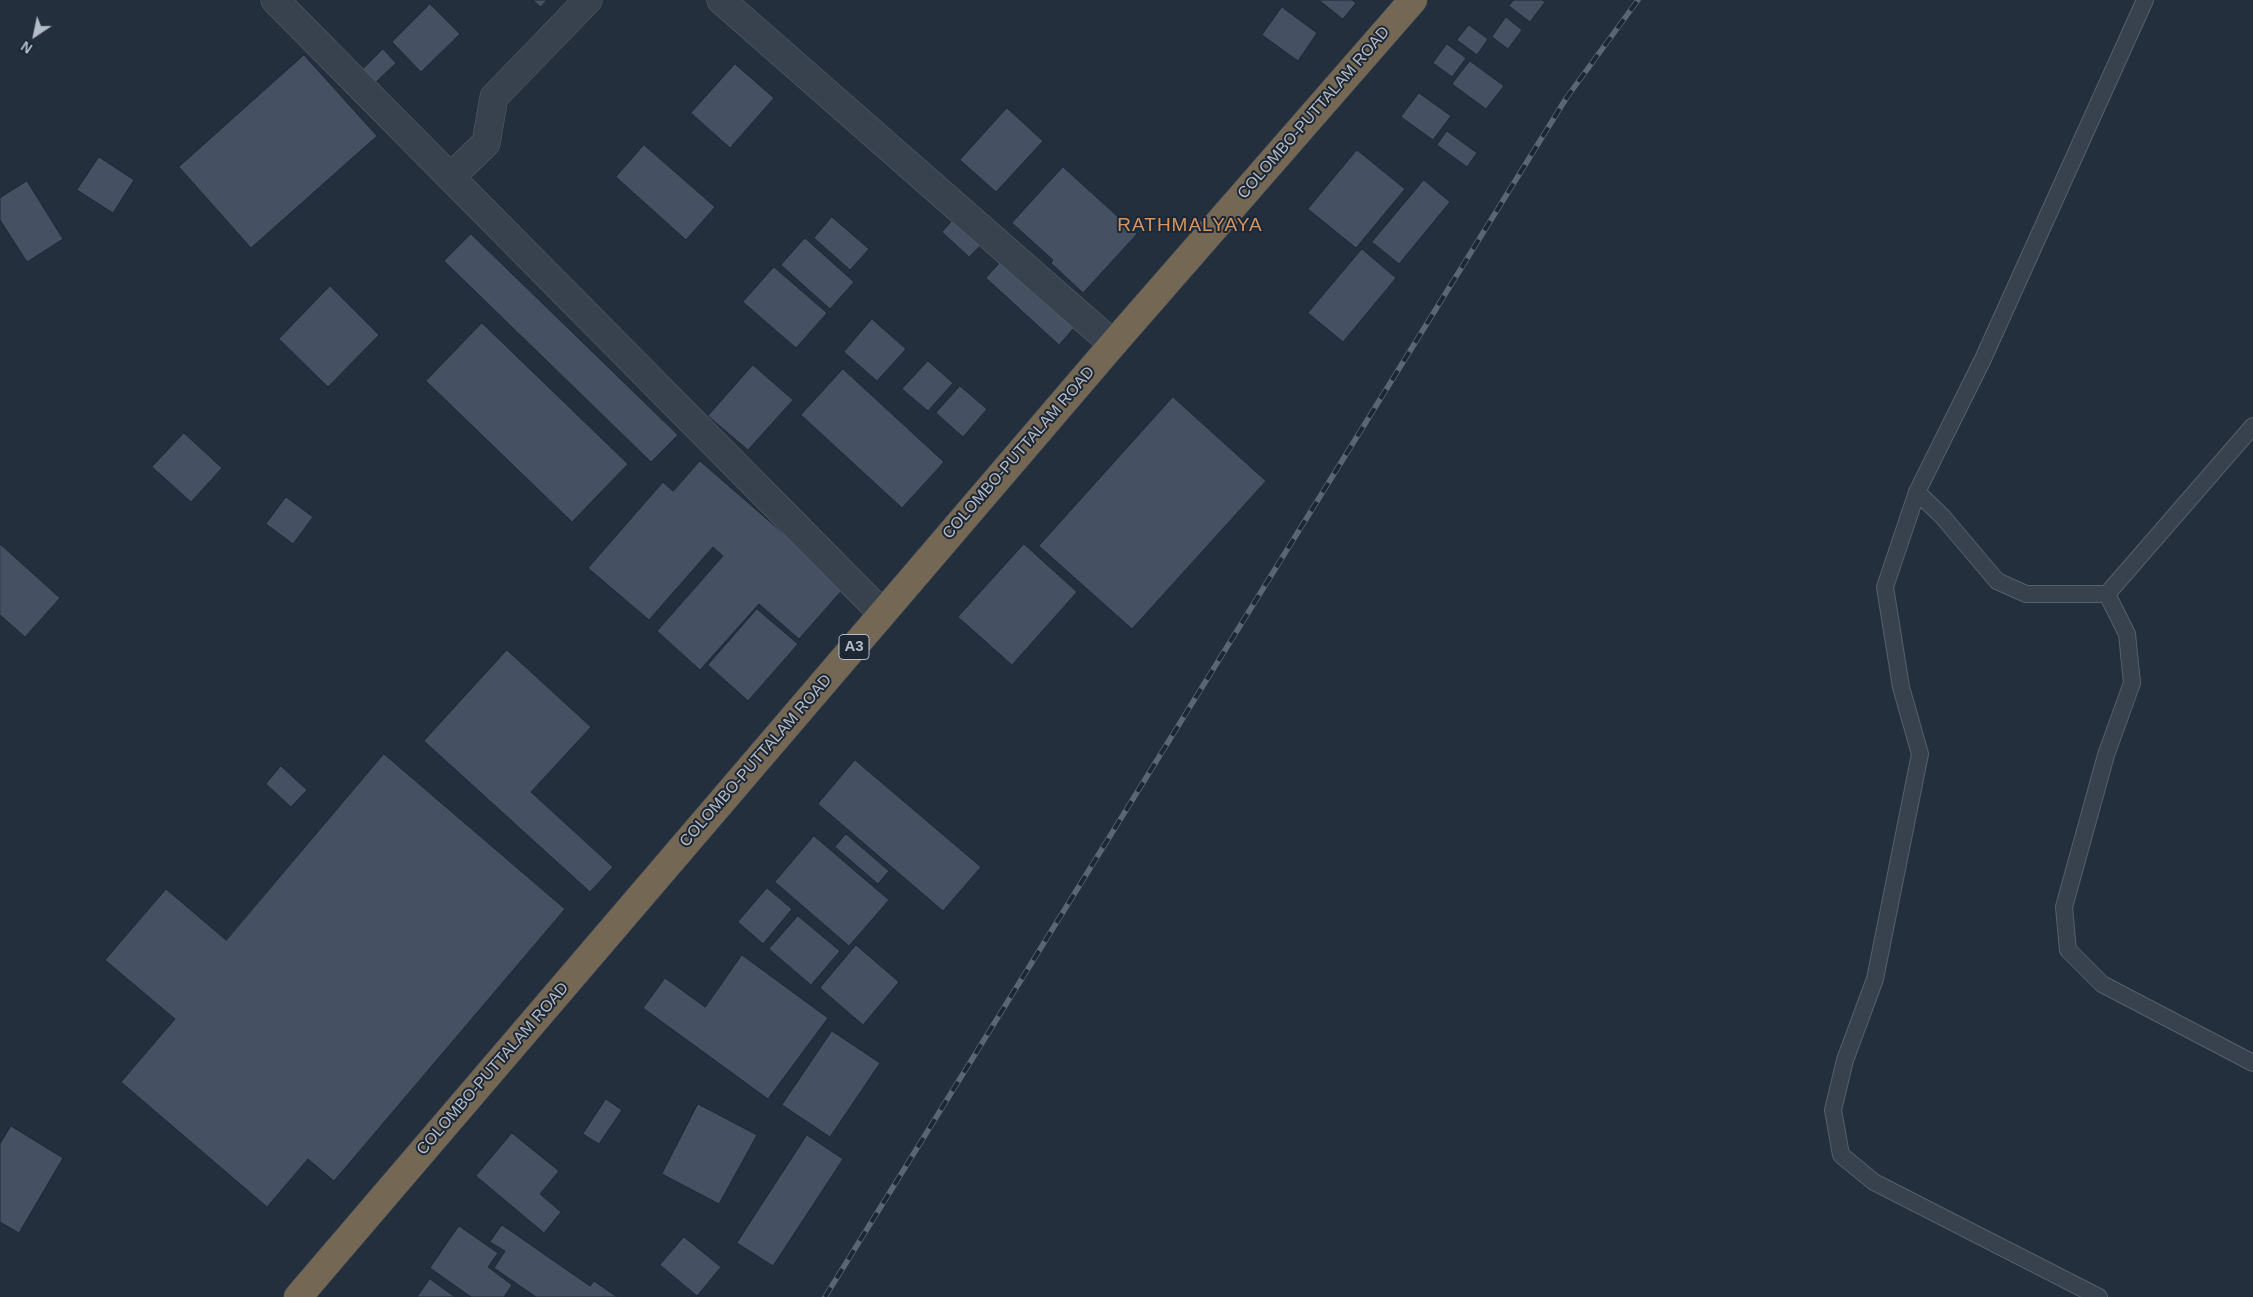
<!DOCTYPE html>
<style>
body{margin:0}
#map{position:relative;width:2253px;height:1297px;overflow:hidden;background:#242f3e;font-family:Arial,sans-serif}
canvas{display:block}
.north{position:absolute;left:10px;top:10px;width:50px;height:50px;-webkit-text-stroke:4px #1d2633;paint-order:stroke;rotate:214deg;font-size:14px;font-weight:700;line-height:20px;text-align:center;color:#b4bcc9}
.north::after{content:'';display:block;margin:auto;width:18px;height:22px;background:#b4bcc9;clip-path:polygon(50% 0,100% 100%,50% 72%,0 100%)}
</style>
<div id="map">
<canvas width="2253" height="1297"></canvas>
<div class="north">N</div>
</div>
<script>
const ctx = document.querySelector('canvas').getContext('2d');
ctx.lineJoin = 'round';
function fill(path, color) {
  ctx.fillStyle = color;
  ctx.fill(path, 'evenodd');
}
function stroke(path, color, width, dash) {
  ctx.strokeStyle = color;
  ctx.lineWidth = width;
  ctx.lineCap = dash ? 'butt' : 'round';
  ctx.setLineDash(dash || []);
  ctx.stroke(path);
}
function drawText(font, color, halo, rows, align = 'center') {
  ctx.font = font + ' Arial,sans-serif';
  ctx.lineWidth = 4;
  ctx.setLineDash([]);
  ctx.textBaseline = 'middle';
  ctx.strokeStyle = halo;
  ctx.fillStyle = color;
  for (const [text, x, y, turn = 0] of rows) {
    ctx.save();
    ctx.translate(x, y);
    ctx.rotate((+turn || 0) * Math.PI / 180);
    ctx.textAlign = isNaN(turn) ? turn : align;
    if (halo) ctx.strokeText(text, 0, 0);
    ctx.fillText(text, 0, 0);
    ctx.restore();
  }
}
const building = new Path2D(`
 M533 0H547L541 7Z
 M1319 0H1352L1356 3 1343 19Z
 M1514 0H1542L1545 2 1530 22 1509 6Z
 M430 4 460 34 421 72 392 42Z
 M1282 7 1317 33 1298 61 1262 35Z
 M1506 17 1522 30 1508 49 1492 37Z
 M1469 25 1488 39 1477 55 1457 40Z
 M1447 44 1466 58 1452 77 1433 63Z
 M383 49 396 63 373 85 360 72Z
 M304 55 377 136 251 248 179 167Z
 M1470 61 1504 86 1486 109 1452 84Z
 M735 64 774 98 730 148 691 113Z
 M1419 93 1451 116 1433 140 1401 117Z
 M1007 108 1043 141 996 192 960 160Z
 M1447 131 1477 153 1467 167 1437 145Z
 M644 145 715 207 686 240 616 177Z
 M1357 150 1405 189 1356 248 1308 209Z
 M99 157 134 180 113 213 77 190Z
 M1063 167 1137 234 1083 293 1051 263 1053 260 1012 223Z
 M1424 180 1450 202 1399 264 1372 242Z
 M27 181 63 239 27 262 0 220V198Z
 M832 217 869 249 850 270 814 238Z
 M955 218 983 243 969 257 942 232Z
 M471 234 678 435 651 462 444 261Z
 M805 238 854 282 830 309 781 265Z
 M1362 249 1396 278 1343 342 1308 313Z
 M1008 254 1081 320 1059 345 986 278Z
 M774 267 827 313 796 348 743 302Z
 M330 286 379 335 328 387 279 339Z
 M872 319 906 349 877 381 844 352Z
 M482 323 628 464 572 522 426 381Z
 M928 361 953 383 928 411 902 389Z
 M753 365 793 400 748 450 708 416Z
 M843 369 944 462 902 508 801 415Z
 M960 386 987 409 963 437 936 413Z
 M1173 397 1266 481 1132 629 1039 546Z
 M184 433 222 468 191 502 152 467Z
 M700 461 845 587 799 639 759 604 700 670 657 631 723 556 713 547 649 620 588 568 663 482 673 491Z
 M286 497 313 517 293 544 266 524Z
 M0 544 60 598 25 637 0 615Z
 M1024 544 1077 592 1012 665 958 617Z
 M757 609 798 644 748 701 708 665Z
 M507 650 591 727 531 792 613 867 590 892 424 741Z
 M384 754 565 909 334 1181 308 1159 267 1207 121 1082 175 1019 105 960 166 889 226 940Z
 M855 760 981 867 943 911 818 804Z
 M281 766 307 790 291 807 266 784Z
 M846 834 889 871 878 884 835 847Z
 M814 836 889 900 849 946 775 882Z
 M767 888 792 909 763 944 738 922Z
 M798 916 840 951 811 985 769 949Z
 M856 945 899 982 863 1025 820 988Z
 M742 955 828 1018 768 1099 643 1008 665 978 705 1007Z
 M832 1031 880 1063 830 1137 782 1105Z
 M606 1099 622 1110 599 1144 583 1134Z
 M698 1104 757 1135 719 1204 662 1174Z
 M11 1126 63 1158 19 1233 0 1222V1144Z
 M512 1133 559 1171 540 1194 561 1212 544 1233 476 1176Z
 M807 1135 843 1159 773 1266 737 1243Z
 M502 1225 590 1286 594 1281 617 1297H536L494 1268 505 1251 490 1242Z
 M459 1226 498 1253 488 1267 512 1285 504 1297H471L430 1268Z
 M684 1237 721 1267 697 1296 660 1265Z
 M430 1279 455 1297H417Z`);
fill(building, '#455162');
stroke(building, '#1f2835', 1);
const lane = new Path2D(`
 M1917 492 1942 516 1997 581 2026 594H2107L2253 426
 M2107 594 2127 634 2132 683 2106 755 2064 907 2068 950 2102 984 2253 1063
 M2099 1297 1874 1182 1841 1155 1833 1110 1845 1060 1875 979 1920 754 1901 687 1885 587 1917 492 1983 359 2145 0`);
const street = new Path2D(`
 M275 0 882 613
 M721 0 1113 344
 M451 177 486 143 494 97 588 0`);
const highway = new Path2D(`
 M298 1297 1113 344 1413 0`);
stroke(lane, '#565f6c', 18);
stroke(street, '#565f6c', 29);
stroke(highway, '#434c59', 29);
stroke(lane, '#38414e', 16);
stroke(street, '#38414e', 28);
stroke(highway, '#746855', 28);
const rail = new Path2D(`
 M825 1297 1567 97 1638 0`);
stroke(rail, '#5a6575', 5.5);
stroke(rail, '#1d2633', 4, [11]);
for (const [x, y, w] of [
 [854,647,30]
]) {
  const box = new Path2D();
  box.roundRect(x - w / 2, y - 12.5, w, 25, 4);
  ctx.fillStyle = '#1d2633';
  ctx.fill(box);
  stroke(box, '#b4bcc9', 1);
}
drawText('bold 15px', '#b4bcc9', null, [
 ["A3",854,647]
]);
drawText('16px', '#b4bcc9', '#1d2633', [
 ["COLOMBO-PUTTALAM ROAD",1314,113,-49],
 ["COLOMBO-PUTTALAM ROAD",1019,453,-49],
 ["COLOMBO-PUTTALAM ROAD",756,761,-49],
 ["COLOMBO-PUTTALAM ROAD",493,1069,-49]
]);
ctx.letterSpacing = '1px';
drawText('19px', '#d59563', '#1d2633', [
 ["RATHMALYAYA",1190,226]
]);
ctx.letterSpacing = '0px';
</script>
